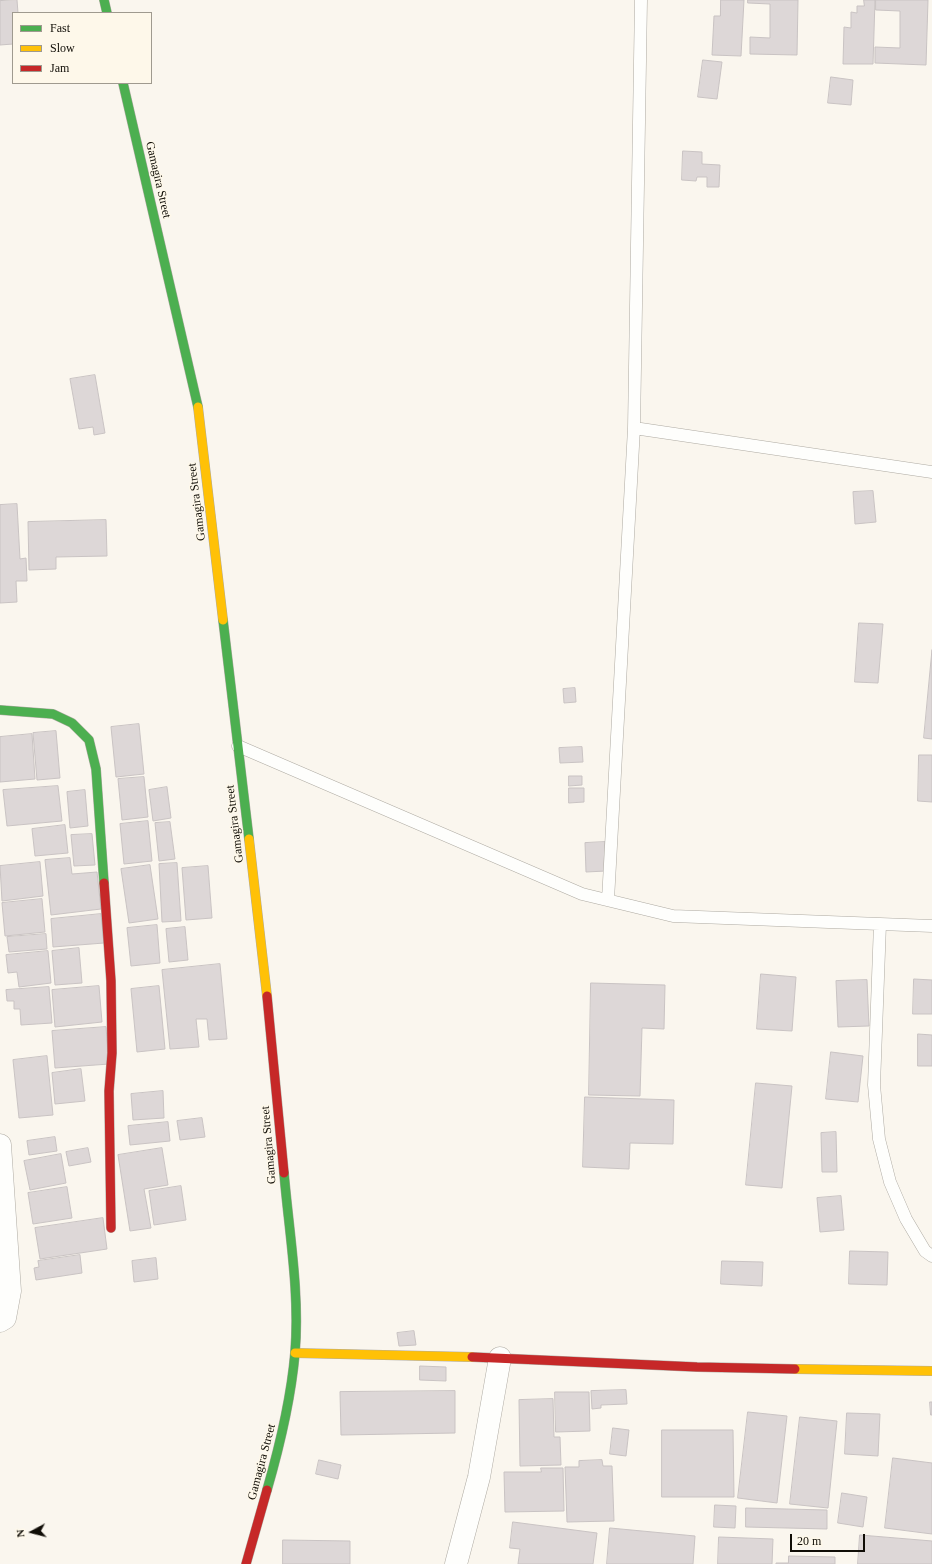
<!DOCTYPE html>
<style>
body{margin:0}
#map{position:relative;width:932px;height:1564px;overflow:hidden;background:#faf6ee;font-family:"Times New Roman",serif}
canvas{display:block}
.legend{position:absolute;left:12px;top:12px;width:140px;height:72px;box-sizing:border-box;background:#fef8ea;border:1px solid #9f9a8f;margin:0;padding:5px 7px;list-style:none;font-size:12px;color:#100d06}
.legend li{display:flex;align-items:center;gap:8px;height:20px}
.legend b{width:20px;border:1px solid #9f9a8f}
.north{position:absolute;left:12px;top:1512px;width:40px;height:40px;-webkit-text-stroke:3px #fef8ea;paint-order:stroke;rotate:263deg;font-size:11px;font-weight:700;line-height:16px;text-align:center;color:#100d06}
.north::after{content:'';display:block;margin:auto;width:14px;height:18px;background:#100d06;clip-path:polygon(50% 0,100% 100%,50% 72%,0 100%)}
.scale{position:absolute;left:790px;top:1534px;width:75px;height:18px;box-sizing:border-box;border:2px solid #100d06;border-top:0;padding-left:5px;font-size:12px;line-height:14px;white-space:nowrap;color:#100d06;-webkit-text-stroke:3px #fef8ea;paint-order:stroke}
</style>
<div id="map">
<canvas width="932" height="1564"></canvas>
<ul class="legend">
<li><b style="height:5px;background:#4caf50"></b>Fast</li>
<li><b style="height:5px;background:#ffc107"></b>Slow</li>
<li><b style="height:5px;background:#c62828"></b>Jam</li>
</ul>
<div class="north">N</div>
<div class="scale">20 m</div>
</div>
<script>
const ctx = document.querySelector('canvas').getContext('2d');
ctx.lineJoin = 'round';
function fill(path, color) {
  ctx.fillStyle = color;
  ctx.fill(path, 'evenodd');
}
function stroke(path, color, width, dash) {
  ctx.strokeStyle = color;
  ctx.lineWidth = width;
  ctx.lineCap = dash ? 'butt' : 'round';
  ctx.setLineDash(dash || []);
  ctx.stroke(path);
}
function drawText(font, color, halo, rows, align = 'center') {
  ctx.font = font + ' "Times New Roman",serif';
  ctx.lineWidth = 3;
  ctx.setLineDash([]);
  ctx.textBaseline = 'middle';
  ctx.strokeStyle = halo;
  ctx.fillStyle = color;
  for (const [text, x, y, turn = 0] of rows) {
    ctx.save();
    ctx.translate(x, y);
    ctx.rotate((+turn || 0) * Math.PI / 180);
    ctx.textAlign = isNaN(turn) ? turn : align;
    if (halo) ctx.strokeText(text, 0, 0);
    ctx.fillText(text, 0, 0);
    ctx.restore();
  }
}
const building = new Path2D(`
 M17 0 18 13H13V44L0 45V1Z
 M721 0H744L741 56 712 55 714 16H720Z
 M748 0H798L797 55 750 54V37L770 38V4L748 3Z
 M864 0H875L873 64H843L844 27 851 28V12L857 13V6H864Z
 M876 0H928L926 65 875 63V47L900 48V11L876 10Z
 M703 60 722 62 717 99 698 97Z
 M831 77 853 80 851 105 828 103Z
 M683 151 702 152V164L720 165 719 187H707V177H697L696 181 682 180Z
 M95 375 105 433 94 435 93 427 79 429 70 379Z
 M873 491 876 522 855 524 853 492Z
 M17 504 20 559 26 558 27 581H16L17 602 0 603V505Z
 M106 520 107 556 56 557V569L29 570 28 522Z
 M859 623 883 624 878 683 855 682Z
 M932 650V739L924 738Z
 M575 688 576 702 564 703 563 689Z
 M139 724 144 774 116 777 111 727Z
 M56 731 60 778 37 780 33 733Z
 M32 734 35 779 0 782V737Z
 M582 747 583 762 560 763 559 748Z
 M919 755H932V802L918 801Z
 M569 776H582V785L569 786Z
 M144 777 148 817 122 820 118 779Z
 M58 786 62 821 7 826 3 790Z
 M167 787 171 818 153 821 149 790Z
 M569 788H584V802L569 803Z
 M85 790 88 826 70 828 67 792Z
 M148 821 152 861 124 864 120 824Z
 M170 822 175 859 159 861 155 823Z
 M65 825 68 853 35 856 32 829Z
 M92 834 95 865 74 866 71 835Z
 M605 842 606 871 586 872 585 843Z
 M70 858 72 874 97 872 101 909 51 915 45 860Z
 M40 862 43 896 2 901 0 866Z
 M177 863 181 921 162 922 159 864Z
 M150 865 158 919 129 923 121 869Z
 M208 866 212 918 186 920 182 868Z
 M42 899 45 932 5 936 2 903Z
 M101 914 104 943 53 947 51 919Z
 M157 925 160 963 131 966 127 928Z
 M185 927 188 960 169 962 166 929Z
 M46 934 47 949 9 952 7 937Z
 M79 948 82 983 55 985 52 951Z
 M48 951 51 983 19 987 17 972 8 973 6 955Z
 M220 964 227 1039 209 1040 207 1019H196L199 1047 170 1049 162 970Z
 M761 974 796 977 792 1031 757 1029Z
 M914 979 932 980V1014H913Z
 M867 980 869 1026 838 1027 836 981Z
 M591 983 665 985 664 1029 642 1028 640 1096 589 1095Z
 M99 986 102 1022 55 1027 52 990Z
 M159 986 165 1049 137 1052 131 989Z
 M49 987 52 1023 21 1025 20 1009H14V1001H7L6 990Z
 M106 1027 109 1064 55 1068 52 1031Z
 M918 1034 932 1035V1066H918Z
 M831 1052 863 1056 858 1102 826 1099Z
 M47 1056 53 1115 19 1118 13 1060Z
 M81 1069 85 1101 55 1104 52 1073Z
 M756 1083 792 1086 782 1188 746 1185Z
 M163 1091 164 1118 133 1120 131 1094Z
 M585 1097 674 1100 673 1144 630 1143 629 1169 583 1167Z
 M202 1118 205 1137 180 1140 177 1121Z
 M168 1122 170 1141 130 1145 128 1126Z
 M836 1132 837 1172H822L821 1133Z
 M55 1137 57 1151 29 1155 27 1141Z
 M88 1148 91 1162 69 1166 66 1152Z
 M162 1148 168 1185 144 1189 151 1228 130 1231 118 1155Z
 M61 1154 66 1183 30 1190 24 1161Z
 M181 1186 186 1220 154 1225 149 1191Z
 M67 1187 72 1218 33 1224 28 1193Z
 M841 1196 844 1230 820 1232 817 1198Z
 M103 1218 107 1249 40 1259 35 1228Z
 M850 1251 888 1252 887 1285 849 1284Z
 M80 1255 82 1273 36 1280 34 1268 39 1267 38 1261Z
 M156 1258 158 1279 134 1282 132 1261Z
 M722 1261 763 1262 762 1286 721 1284Z
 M414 1331 416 1345 399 1346 397 1333Z
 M420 1366 446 1367V1381L420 1380Z
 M626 1390 627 1404 601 1405V1408L592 1409 591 1391Z
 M455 1391V1433L341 1435 340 1392Z
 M555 1392H589L590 1431 556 1432Z
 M553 1399 554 1437H560L561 1465 520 1466 519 1400Z
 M930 1402H932V1415H931Z
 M748 1412 787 1416 777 1503 738 1498Z
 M847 1413 880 1414 878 1456 845 1454Z
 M800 1417 837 1421 828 1508 790 1504Z
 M613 1428 629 1430 626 1456 610 1454Z
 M662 1430H733L734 1497H662Z
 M893 1458 932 1463V1534L885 1528Z
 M319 1460 341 1465 338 1479 316 1474Z
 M602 1460 603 1466H612L614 1521 567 1522 565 1467H579V1461Z
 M541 1468H563L564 1511 505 1512 504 1472H541Z
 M842 1493 867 1497 863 1527 838 1523Z
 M715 1505 736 1506 735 1528 714 1527Z
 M746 1508 827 1510V1529L746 1527Z
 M513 1522 597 1533 593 1564H518L520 1549 510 1548Z
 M610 1528 695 1536 693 1564H607Z
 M860 1535 932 1541V1564H858Z
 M719 1537 773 1539 772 1564H718Z
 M283 1540 350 1541V1564H283Z
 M789 1556 835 1557V1564H776V1563H788Z`);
fill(building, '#ddd7d7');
stroke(building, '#c9c3c3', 1);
const lane = new Path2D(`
 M634 428 932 472
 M238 746 582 894 673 916 932 926
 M608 900 634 428 641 0
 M880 924 874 1085 879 1139 890 1182 906 1219 925 1251 932 1256`);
const street = new Path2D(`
 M0 1145 10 1291 5 1318 0 1321
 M456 1564 479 1477 500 1358`);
const fast = new Path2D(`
 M104 0 107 13
 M123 83 198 407
 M223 620 249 839
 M0 710 53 714 72 723 89 740 96 769 104 883
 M267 1490C280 1445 291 1399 295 1353 300 1293 289 1232 284 1173`);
const slow = new Path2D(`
 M198 407 223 620
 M249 839 267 996
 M295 1353 472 1357
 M795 1369 932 1371`);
const jam = new Path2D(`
 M104 883 111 981 112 1053 109 1091 111 1228
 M267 996 284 1173
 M472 1357 697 1367 795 1369
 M246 1564 267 1490`);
stroke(lane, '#aeaaa2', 13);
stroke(street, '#aeaaa2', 23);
stroke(fast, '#aeaaa2', 10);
stroke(slow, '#aeaaa2', 10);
stroke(jam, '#aeaaa2', 10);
stroke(lane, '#fefefc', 12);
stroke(street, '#fefefc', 22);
stroke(fast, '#4caf50', 9);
stroke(slow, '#ffc107', 9);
stroke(jam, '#c62828', 9);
drawText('12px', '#100d06', '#fef8ea', [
 ["Gamagira Street",158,180,77],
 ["Gamagira Street",197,502,-97],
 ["Gamagira Street",235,824,-97],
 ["Gamagira Street",269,1145,-95],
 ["Gamagira Street",262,1462,-75]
]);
</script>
